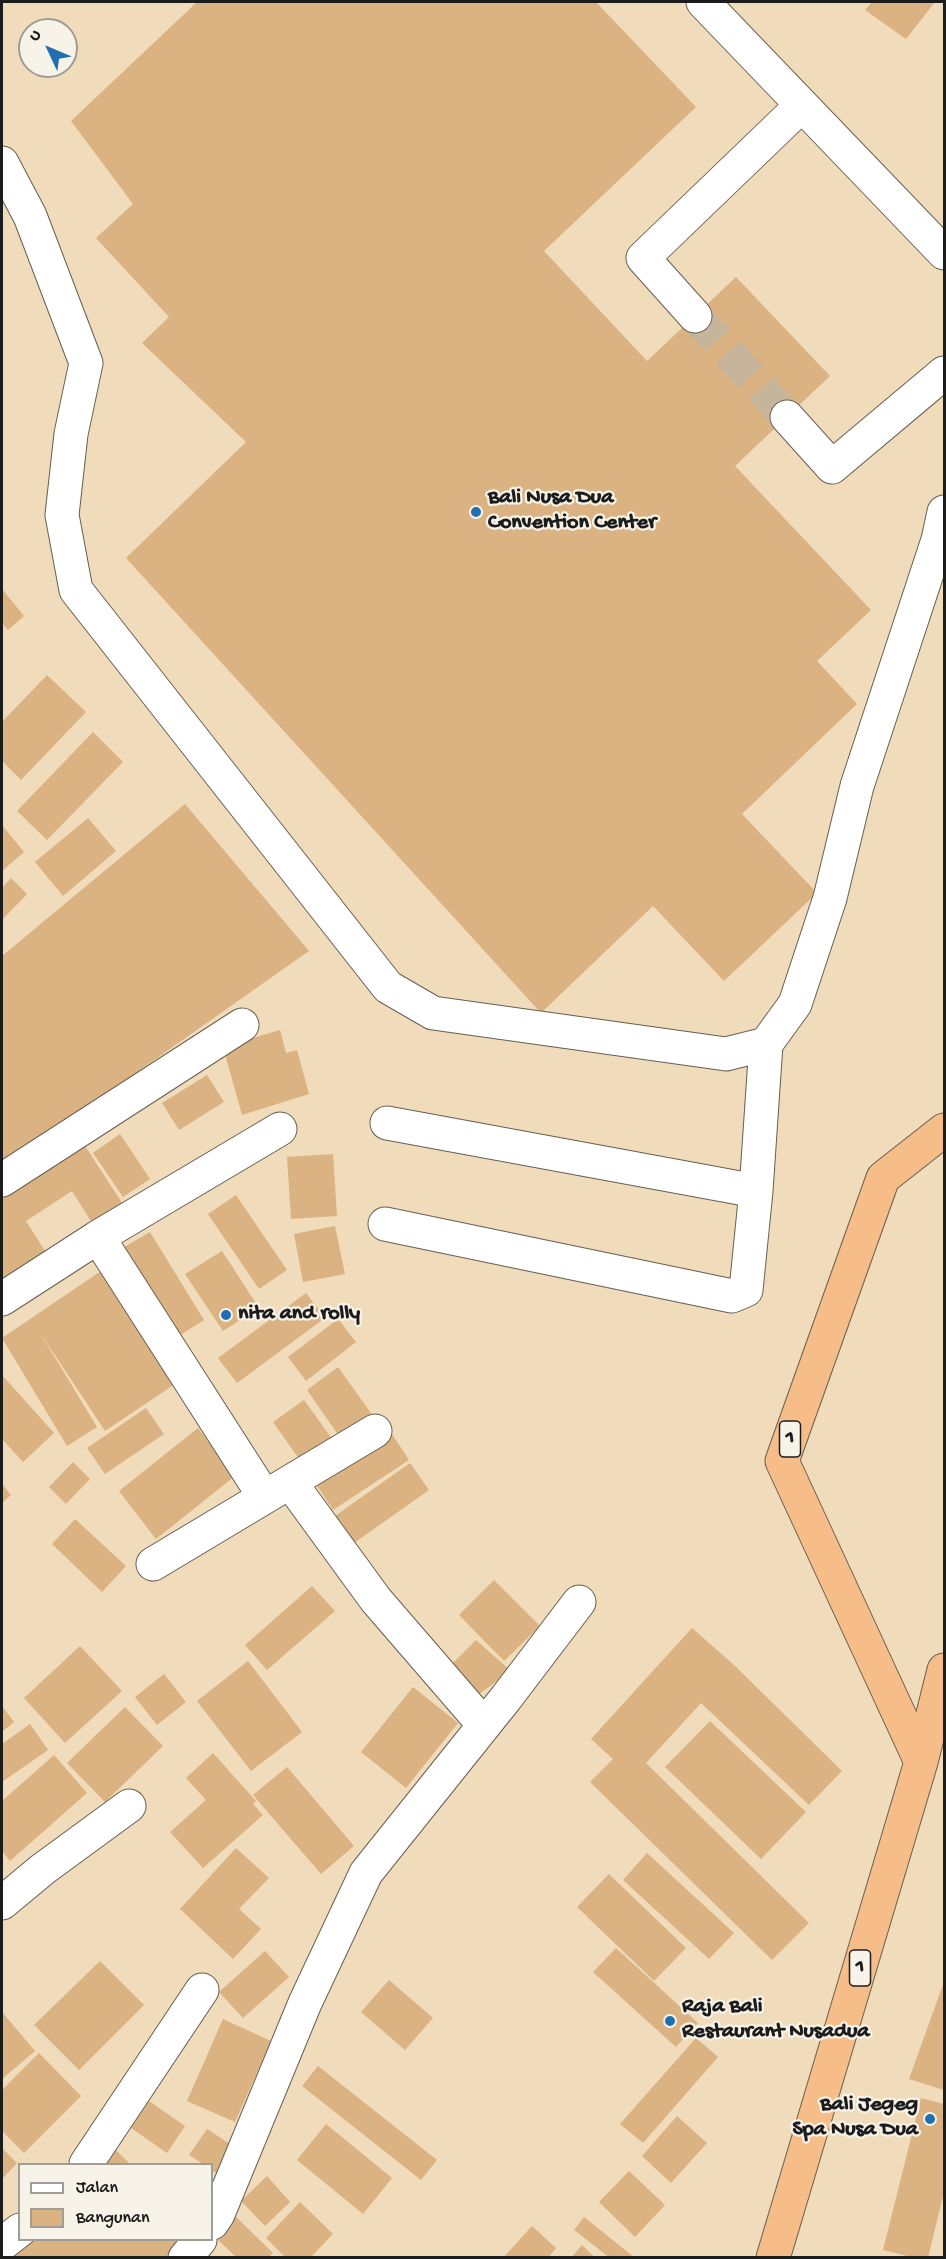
<!DOCTYPE html>
<style>
body{margin:0}
#map{position:relative;width:946px;height:2259px;overflow:hidden;background:#f0dbba;font-family:"Gochi Hand",sans-serif}
canvas{display:block}
.frame{position:absolute;inset:0;border:3px solid #1c1c1c;pointer-events:none}
.legend{position:absolute;left:18px;top:2163px;width:195px;height:78px;box-sizing:border-box;background:#f7f3e8;border:2px solid #9f9d96;margin:0;padding:8px 10px;list-style:none;font-size:18px;color:#1c1c1c}
.legend li{display:flex;align-items:center;gap:12px;height:30px}
.legend b{width:30px;border:2px solid #9f9d96}
.north{position:absolute;left:18px;top:18px;width:60px;height:60px;box-sizing:border-box;background:#f7f3e8;border:2px solid #9f9d96;border-radius:50%;rotate:314deg;font-size:16px;font-weight:700;line-height:24px;text-align:center;color:#1c1c1c}
.north::after{content:'';display:block;margin:auto;width:21px;height:27px;background:#1f6fb2;clip-path:polygon(50% 0,100% 100%,50% 72%,0 100%)}
</style>
<div id="map">
<canvas width="946" height="2259"></canvas>
<div class="frame"></div>
<ul class="legend">
<li><b style="height:8px;background:#fff"></b>Jalan</li>
<li><b style="height:16px;background:#dbb281"></b>Bangunan</li>
</ul>
<div class="north">U</div>
</div>
<script>
const ctx = document.querySelector('canvas').getContext('2d');
ctx.lineJoin = 'round';
function fill(path, color) {
  ctx.fillStyle = color;
  ctx.fill(path, 'evenodd');
}
function stroke(path, color, width, dash) {
  ctx.strokeStyle = color;
  ctx.lineWidth = width;
  ctx.lineCap = dash ? 'butt' : 'round';
  ctx.setLineDash(dash || []);
  ctx.stroke(path);
}
function drawText(font, color, halo, rows, align = 'center') {
  ctx.font = font + ' "Gochi Hand",sans-serif';
  ctx.lineWidth = 4.5;
  ctx.setLineDash([]);
  ctx.textBaseline = 'middle';
  ctx.strokeStyle = halo;
  ctx.fillStyle = color;
  for (const [text, x, y, turn = 0] of rows) {
    ctx.save();
    ctx.translate(x, y);
    ctx.rotate((+turn || 0) * Math.PI / 180);
    ctx.textAlign = isNaN(turn) ? turn : align;
    if (halo) ctx.strokeText(text, 0, 0);
    ctx.fillText(text, 0, 0);
    ctx.restore();
  }
}
fill(new Path2D(`
 M197 2H596L696 107 544 251 647 361 736 277 830 376 735 466 871 610 817 661 857 704 742 814 817 893 724 981 653 906 541 1013 126 558 246 442 142 343 169 317 96 238 133 204 71 121Z
 M872 2H935L906 39 865 10Z
 M2 589 24 616 8 630 2 623Z
 M47 675 86 712 21 780 2 761V722Z
 M93 732 123 762 47 840 17 811Z
 M185 804 309 951 2 1167V956Z
 M88 818 116 851 63 896 35 862Z
 M2 825 24 852 2 871Z
 M11 878 27 894 2 920V888Z
 M280 1030 286 1053 297 1050 309 1094 242 1115 223 1047Z
 M207 1075 224 1102 179 1130 162 1103Z
 M120 1134 150 1179 123 1197 93 1153Z
 M78 1135 122 1203 92 1223 72 1191 26 1221 47 1254 2 1282V1184Z
 M333 1154 337 1216 291 1219 287 1157Z
 M236 1195 287 1270 259 1289 208 1214Z
 M335 1226 345 1274 303 1282 294 1234Z
 M150 1232 204 1320 174 1339 119 1250Z
 M222 1251 259 1308 223 1331 185 1274Z
 M104 1269 178 1382 105 1431 39 1331 97 1427 67 1446 2 1338Z
 M306 1293 325 1318 237 1383 218 1358Z
 M338 1319 356 1342 306 1381 288 1357Z
 M338 1367 371 1413 339 1436 307 1390Z
 M2 1375 54 1433 23 1462 2 1439Z
 M304 1400 333 1440 302 1463 273 1422Z
 M146 1408 164 1434 105 1474 87 1448Z
 M198 1428 235 1476 156 1539 119 1491Z
 M392 1434 409 1460 333 1510 316 1484Z
 M73 1462 90 1479 66 1504 49 1487Z
 M410 1463 429 1490 354 1543 335 1516Z
 M2 1484 11 1495 2 1503Z
 M75 1519 126 1566 102 1592 52 1544Z
 M494 1580 540 1626 504 1661 459 1615Z
 M312 1586 335 1611 267 1670 245 1645Z
 M692 1628 735 1666 842 1771 809 1805 701 1703 646 1763 809 1923 772 1960 590 1782 613 1759 591 1739Z
 M476 1640 511 1671 479 1694 451 1665Z
 M80 1646 122 1691 65 1743 24 1698Z
 M248 1661 302 1732 251 1771 197 1701Z
 M164 1674 186 1702 157 1725 135 1697Z
 M413 1687 458 1723 406 1788 361 1752Z
 M2 1706 14 1722 2 1732Z
 M125 1707 163 1746 105 1802 67 1763Z
 M710 1721 806 1812 761 1859 665 1767Z
 M30 1724 48 1750 2 1782V1744Z
 M213 1753 256 1801 253 1804 263 1815 203 1868 170 1832 206 1800 186 1778Z
 M54 1755 87 1793 10 1861 2 1851V1801Z
 M287 1767 354 1846 321 1874 253 1795Z
 M236 1848 269 1878 239 1909 261 1929 233 1959 180 1909Z
 M647 1853 734 1933 709 1959 623 1880Z
 M609 1874 686 1948 654 1981 577 1907Z
 M616 1948 698 2023 676 2047 593 1972Z
 M265 1951 289 1977 243 2018 219 1992Z
 M100 1961 144 2005 79 2070 34 2025Z
 M389 1980 433 2018 405 2050 361 2012Z
 M944 1982V2090L909 2079Z
 M2 2012 35 2051 2 2079Z
 M223 2019 271 2041 235 2122 187 2101Z
 M696 2038 718 2057 643 2143 620 2124Z
 M39 2053 81 2096 24 2153 2 2131V2090Z
 M318 2066 437 2160 421 2180 302 2086Z
 M921 2098 944 2104V2192L928 2258H915L883 2250Z
 M149 2101 185 2126 167 2153 131 2128Z
 M677 2116 707 2143 671 2183 642 2156Z
 M326 2124 392 2178 363 2214 297 2160Z
 M207 2129 233 2146 216 2173 212 2170V2164H203L189 2155Z
 M2 2148 17 2163 2 2179Z
 M115 2149 130 2164H99Z
 M629 2171 665 2205 635 2237 599 2202Z
 M267 2176 290 2202 265 2226 241 2201Z
 M300 2202 333 2234 310 2258H286L266 2238Z
 M234 2215 273 2253 268 2258H237L215 2237Z
 M584 2217 635 2258H610L574 2230Z
 M532 2226 556 2248 548 2258H503Z
 M26 2240H194L176 2258H8Z
 M582 2245 595 2258H571Z`), '#dbb281');
stroke(new Path2D(`
 M695 316 787 417`), '#c6b59a', 33, [33, 16]);
const minor = new Path2D(`
 M703 2 944 253
 M2 163 30 216 86 363 71 434 62 515 76 590 388 987 433 1013 726 1054 766 1044 795 1004 830 898 857 786 938 540 944 512
 M695 316 643 258 801 106
 M787 417 832 467 944 373
 M387 1123 756 1191 766 1044
 M2 1180 242 1025
 M385 1224 732 1296 746 1290 756 1191
 M98 1237 264 1496
 M2 1299 98 1237 280 1129
 M290 1482 376 1600 484 1725
 M153 1564 375 1431
 M2 1903 43 1869 129 1806
 M86 2164 202 1990
 M212 2223 218 2214 305 2003 366 1873 506 1698 579 1602
 M2 2244 20 2230
 M185 2258 200 2240`);
const highway = new Path2D(`
 M921 1762 782 1461 883 1178 944 1130
 M773 2258 921 1762 944 1670`);
stroke(minor, '#665f53', 35);
stroke(highway, '#665f53', 35);
stroke(minor, '#fff', 33);
stroke(highway, '#f7bd88', 33);
for (const [x, y, r, color] of [
 [476,512,6,"#1f6fb2"],
 [226,1315,6,"#1f6fb2"],
 [670,2021,6,"#1f6fb2"],
 [930,2119,6,"#1f6fb2"]
]) {
  const dot = new Path2D();
  dot.arc(x, y, r, 0, 2 * Math.PI);
  ctx.fillStyle = color;
  ctx.fill(dot);
  stroke(dot, '#f7f3e8', 2);
}
for (const [x, y, w] of [
 [790,1439,21],
 [860,1968,21]
]) {
  const box = new Path2D();
  box.roundRect(x - w / 2, y - 18, w, 36, 4.5);
  ctx.fillStyle = '#f7f3e8';
  ctx.fill(box);
  stroke(box, '#1c1c1c', 1.5);
}
drawText('bold 21px', '#1c1c1c', null, [
 ["1",790,1439],
 ["1",860,1968]
]);
drawText('bold 22px', '#1c1c1c', '#f7f3e8', [
 ["Bali Nusa Dua",488,499],
 ["Convention Center",488,524],
 ["nita and rolly",238,1315],
 ["Raja Bali",682,2008],
 ["Restaurant Nusadua",682,2033],
 ["Bali Jegeg",918,2106,"right"],
 ["Spa Nusa Dua",918,2131,"right"]
], 'left');
</script>
